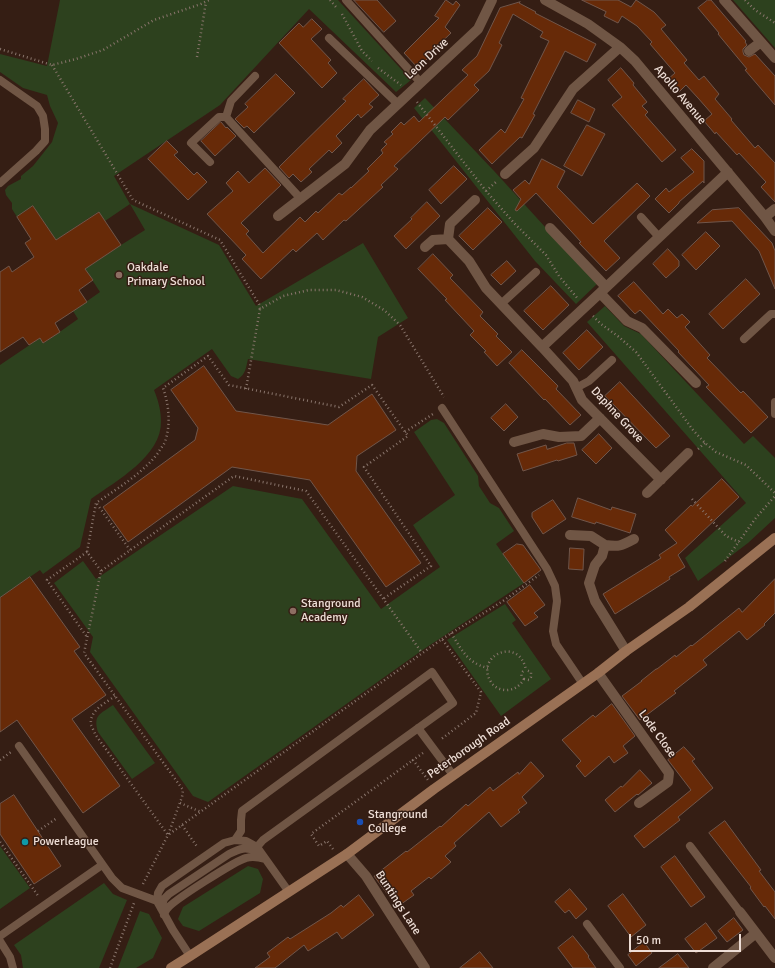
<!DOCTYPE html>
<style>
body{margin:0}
#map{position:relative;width:775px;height:968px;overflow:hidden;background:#351e14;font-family:Signika,sans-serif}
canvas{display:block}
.scale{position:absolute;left:629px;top:934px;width:112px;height:18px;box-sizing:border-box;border:2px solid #eeded6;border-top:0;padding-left:5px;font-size:12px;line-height:14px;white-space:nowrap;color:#eeded6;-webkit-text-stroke:3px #351e14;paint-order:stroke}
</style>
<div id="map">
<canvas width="775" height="968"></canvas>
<div class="scale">50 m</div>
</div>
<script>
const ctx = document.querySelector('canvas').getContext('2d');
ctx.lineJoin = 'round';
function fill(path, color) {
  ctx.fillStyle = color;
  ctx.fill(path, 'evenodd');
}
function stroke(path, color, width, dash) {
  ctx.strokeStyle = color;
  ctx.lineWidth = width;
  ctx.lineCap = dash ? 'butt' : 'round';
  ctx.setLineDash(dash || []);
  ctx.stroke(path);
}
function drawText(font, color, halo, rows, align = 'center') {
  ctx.font = font + ' Signika,sans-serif';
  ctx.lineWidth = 3;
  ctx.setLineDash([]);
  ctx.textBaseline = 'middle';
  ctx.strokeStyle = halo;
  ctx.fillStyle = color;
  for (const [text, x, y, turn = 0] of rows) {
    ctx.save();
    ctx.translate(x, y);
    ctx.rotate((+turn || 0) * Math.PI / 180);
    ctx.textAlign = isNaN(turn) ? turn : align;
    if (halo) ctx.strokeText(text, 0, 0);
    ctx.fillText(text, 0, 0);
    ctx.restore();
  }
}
fill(new Path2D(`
 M60 0H338L411 80 396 92 309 9 220 105 114 176 130 204 219 245 256 306 363 243 408 318 378 337 371 379 248 359C246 367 246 374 238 379L231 376 212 349 154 390C158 400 161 410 161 421 162 456 116 481 91 499L80 547 43 574 40 570 0 598V365L40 338 44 343 78 319 73 311 100 292 85 269 121 245 145 230 130 204 105 221 98 212 56 240 33 206 17 217 12 209V203L6 195 5 190 8 186 21 179V176L33 166 52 142 58 123 50 106 47 95 23 88 0 72V54L47 66Z
 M733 0H775V48Z
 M425 98 495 172 597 284 576 304 535 261 414 108Z
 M605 306 624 326 641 334 744 444 753 436 775 458V518L748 543 698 581 685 558 746 503 587 322Z
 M437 419 444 423 478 476 479 486 490 503 499 508 514 531 496 544 524 583 424 649 208 802 193 796 90 652 93 637 54 583 83 561 96 579 233 486 302 499 381 609 440 567 413 525 455 495 414 432 431 420Z
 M505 604 516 620 512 623 551 679 501 716 447 640Z
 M113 705 155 763 132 779 98 732C93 715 100 714 113 705Z
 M0 846 30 888 0 909Z
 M248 866 258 869 263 879 260 893 199 931 183 926 178 919 183 907Z
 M104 883 113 894 127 900 99 968H23L21 955 14 945Z
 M140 911 149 914 162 938 153 958 136 968H118Z`), '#2d411e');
const building = new Path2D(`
 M354 0H377L396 21 384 32Z
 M446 0 453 5 456 1 460 5 445 27 451 33 430 53 431 55 418 68 404 53 439 18 435 16Z
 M582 0H618L631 7 636 0 654 12 666 25 661 29 687 60 684 63 699 80 704 76 719 94 715 99 732 119 731 120 755 148 758 145 775 163V202L761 187 766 182 739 153 737 155 716 132 715 134 704 121 712 114 698 98 686 85 679 92 668 79 675 73 650 44 652 42 637 26 622 16 618 23 604 16 606 12Z
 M708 0H711L746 41 745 42 747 45 743 49V52L744 55 749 57 755 54 775 76V105L745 70 747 69 718 34 719 33 698 8Z
 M520 2 519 3 536 12 535 13 596 44 587 62 565 51 533 114 535 115 522 138 520 137 492 164 479 150 501 129 505 133 524 99 521 98 549 41 540 37 543 32 513 14 499 43 502 45 489 71 474 85 479 90 448 120 445 117 394 166 398 169 381 185 383 187 346 221 344 220 323 240 317 233 296 252 293 249 261 279 242 259 246 255 207 214 233 191 226 183 238 171 249 183 265 168 281 185 241 223 249 231 246 234 263 253 300 217 305 222 316 211 318 213 339 193 342 195 351 187V188L369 171 367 169 383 153 381 150 387 144 384 142 393 134 391 132 401 122 404 125 414 116 419 122 468 75 462 70 477 56 500 8Z
 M312 19 322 29 311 39 331 60 328 63 337 73 322 88 279 43 299 23 303 27Z
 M621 68 634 83 633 85 647 102 642 106 648 112 645 115 676 150 662 162 612 105 622 97 608 80Z
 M276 74 295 93 254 133 247 126 244 128 235 119 248 107 245 104Z
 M364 79 379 95 369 104 373 107 361 118 358 114 336 136 342 143 332 153 329 150 309 169 312 172 301 182 293 174 289 178 279 167 346 101 343 99Z
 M578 100 595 109 589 122 571 113Z
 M221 122 226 128 227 127 236 136 215 156 201 141Z
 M587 125 605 134 582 176 564 166Z
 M167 141 178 152 174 155 194 175 197 172 207 182 188 200 148 159Z
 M692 149 704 161V183L703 181 679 202V203L669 213 655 199 666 188 669 192 694 172 681 158Z
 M542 159 565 171 557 187 593 224 637 183 650 196 604 241 620 258 606 271 579 243 581 242 536 193 517 211 515 210 521 199 513 190 525 180 529 184Z
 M454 166 467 179 441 204 429 190Z
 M427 202 440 216 406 249 394 236 412 219 411 218Z
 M33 206 56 240 99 212 121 245 85 269 93 280 79 290 87 302 55 323 60 332 43 343 40 338 29 345 23 337 0 352V272L9 266 12 272 34 257 25 243 31 239 17 217Z
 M488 208 502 222 473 250 459 236Z
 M739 208 772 243 775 251V289L759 251 732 221 697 223 712 210Z
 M706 232 720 246 696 270 682 255Z
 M668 249 679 261V266L666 278 653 264Z
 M433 254 453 275 450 278 483 312 480 316 498 334 496 336 512 352 497 366 484 352 486 351 470 335 474 331 445 300 447 299 418 269Z
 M507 261 516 271 501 285 491 275Z
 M746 279 760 294 723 329 709 314Z
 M634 282 663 314 668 309 677 318 682 314 690 322 685 327 710 355 707 358 741 393 743 391 768 417 751 433 706 387 709 385 678 352 679 351 640 310 635 314 618 296Z
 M551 286 569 305 543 330 524 311Z
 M587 330 603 347 579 370 563 353Z
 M522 350 558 386 556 389 581 415 570 425 545 399 544 400 509 363Z
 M204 366 236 411 328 425 372 394 396 430 357 456 356 471 421 563 386 587 310 480 232 467 128 542 103 507 195 440 198 428 171 390Z
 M620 382 670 436 656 448 605 396Z
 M506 404 518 417 504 431 491 418Z
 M599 434 612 448 596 464 582 450Z
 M567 443H574L577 455 558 461 557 460 523 471 517 454 546 445 547 449Z
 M722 479 739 497 678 555 685 567 669 577 670 579 615 614 603 594 661 558 659 555 677 543 665 530 691 505 692 506Z
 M578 498 611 510 612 507 636 514 630 533 596 522 595 524 572 517Z
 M553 500 566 519 543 534 532 517V513Z
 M517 544 523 545 541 570 524 583 503 554Z
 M570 548 584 549 583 570 569 569Z
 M30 577 80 647 74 651 106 695 72 719 120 786 83 813 17 720 0 732V598Z
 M775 579V613L764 624 765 625 747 640 739 631 703 660 707 665 674 691 676 693 640 720 622 696 642 681H641L656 669H657L675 655 676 657 691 645 692 646 739 608 742 612Z
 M530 585 545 605 534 613 538 617 525 626 507 602Z
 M612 704 635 736 623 746 628 753 614 763 609 756 585 777 576 766 581 761 562 740 593 715 595 717Z
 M684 747 695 759 692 761 713 788 678 817 680 820 644 848 634 836 691 790 668 760Z
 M531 762 544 776 522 797 527 803 518 810 520 812 501 827 489 812 454 843 456 846 445 856 451 862 431 879 429 877 411 891 414 895 397 907 374 876 406 851 407 852 440 826 441 827 466 804 468 806 490 787 493 791 518 772 519 774Z
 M640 770 652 783 638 795 637 794 615 812 605 800 621 786 622 787Z
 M14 795 61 866 34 884 0 834V804Z
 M725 821 761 870 759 871 775 892V919L765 906 764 907 750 888 751 887 709 833Z
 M675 856 705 897 691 907 661 867Z
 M570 889 587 909 576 919 569 910 565 913 555 902Z
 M623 894 646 925 631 937 608 906Z
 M359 895 374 915 342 939 337 932 308 951 304 945 275 968H255L270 957 267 953 288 937 290 939 331 913 341 905 343 907Z
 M734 918 743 930 727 942 718 931Z
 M706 923 717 938 696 953 685 939Z
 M573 936 589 956 588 957 596 968H573L558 948Z
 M644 942 652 953 636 966 628 955Z
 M480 952 493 968H460Z
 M678 954 689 968H659Z`);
fill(building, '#672a08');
stroke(building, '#71564a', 1);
stroke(new Path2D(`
 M330 0 336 7
 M745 0 755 10 775 23
 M342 14 362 51 372 61
 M0 49 52 65 76 59 103 50 154 20 201 4 209 0
 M197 57 206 2
 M52 65 133 200 220 240 259 304 260 309
 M378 68 401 85
 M417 102 486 191 515 224 546 255 559 276 578 299
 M486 191 496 182
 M593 316 601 324 619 337 636 352 693 430 705 443 716 452 746 465 775 493
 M246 389 260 309 283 296 309 290H336L362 297 384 310 400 325 444 397
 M405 432 433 414
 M698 449 705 443
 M692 499 726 536 739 542
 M97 504 130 550
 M87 552 47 580 87 637
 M725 561 755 519 775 496
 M101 571 87 552 96 503C118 488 142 474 158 453 160 449 163 446 165 442 171 424 169 405 163 388L208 356 229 385 339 407 372 385 408 436 364 467 431 566 383 599
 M451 633C462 650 467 663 488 668
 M442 639 503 601 539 575
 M524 679C520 686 514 690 506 690 500 690 494 687 491 682 474 656 519 635 526 670
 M524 679 529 680 531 677V672L526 670
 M524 679C520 676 521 671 526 670
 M115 696C106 703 89 710 91 725 92 727 94 731 95 734L168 835 442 639 481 692 476 713 440 740
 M423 753 413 760 428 780
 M0 760 11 752
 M180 803 201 812
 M182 825 198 848
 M38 831 57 818
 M0 842 39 897
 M333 849 327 841 319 846 311 834 413 760
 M143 884 168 835 182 797 183 790 84 653 101 571 234 476 306 491 422 653
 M110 968 134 903`), '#89756c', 2.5, [1, 3]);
stroke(new Path2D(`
 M346 0 421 83
 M329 38 398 104
 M0 80 37 106 43 116 45 129V141L36 151 0 183
 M226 117 231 101 255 76
 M210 162 191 143 219 117H226L301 199
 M641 217 659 237
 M501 304 536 272
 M744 339 771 314H775
 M576 388 589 381 612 360
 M775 402V414
 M442 408 547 569 555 586 557 601 553 631 556 644 583 684
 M418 728 453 775
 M19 746 112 878 122 888 157 901
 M235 840 241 831V820L242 811 432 672 453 703 263 840 257 847
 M690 846 740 912
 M161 908 164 899 169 894 229 854C241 848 245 847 257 851
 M164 915C165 913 165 911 167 909 172 901 237 860 246 858 253 856 258 857 265 859
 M587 924 620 968
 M0 936 102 865
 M0 941 10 957 13 968
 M190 956 173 930 157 901 158 893 162 886 224 843 235 840 246 841 257 847 289 892`), '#705645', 8);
stroke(new Path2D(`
 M545 0 588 24 620 47 635 61 765 217 775 231
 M724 0 775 58
 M749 51 761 42
 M505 174 534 148 573 89 620 47
 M278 216 345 164 370 130 478 29 492 0
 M765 217 775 209
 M550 228 606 287
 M448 239 469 261 486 288 542 347
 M448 239 450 224 475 200
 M425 247 433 240 448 239
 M600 293 542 347 573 381 582 400 661 480
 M696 383 642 328 627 321 600 293 728 172
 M514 442 543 434 559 437 581 436 600 418
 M647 493 688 453
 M570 535 591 536 605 545 602 556 595 565 589 583 595 601 626 651
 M605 545C619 547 621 546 634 539
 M598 673 669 773 668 782 639 803
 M347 854 366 876 425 968
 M756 933 775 958
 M713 968 756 933 740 912`), '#705645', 10);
stroke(new Path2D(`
 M171 968 190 956 347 854 434 789 598 673 626 651 689 607 775 538`), '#9a7155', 10);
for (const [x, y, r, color] of [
 [119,275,4,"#8d6e63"],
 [293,611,4,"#8d6e63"],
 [360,822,4,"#1a4fb4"],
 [25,842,4,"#0f9aa8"]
]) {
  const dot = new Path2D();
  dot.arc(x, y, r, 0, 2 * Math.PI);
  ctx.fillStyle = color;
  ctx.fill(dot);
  stroke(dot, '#351e14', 1.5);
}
drawText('12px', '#eeded6', '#351e14', [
 ["Leon Drive",427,59,-43],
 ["Apollo Avenue",680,95,50],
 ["Daphne Grove",617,415,47],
 ["Lode Close",657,734,54],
 ["Peterborough Road",469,748,-35],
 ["Buntings Lane",398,903,57]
]);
drawText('12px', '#eeded6', '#351e14', [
 ["Oakdale",127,268],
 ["Primary School",127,282],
 ["Stanground",301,604],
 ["Academy",301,618],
 ["Stanground",368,815],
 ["College",368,829],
 ["Powerleague",33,842]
], 'left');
</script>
